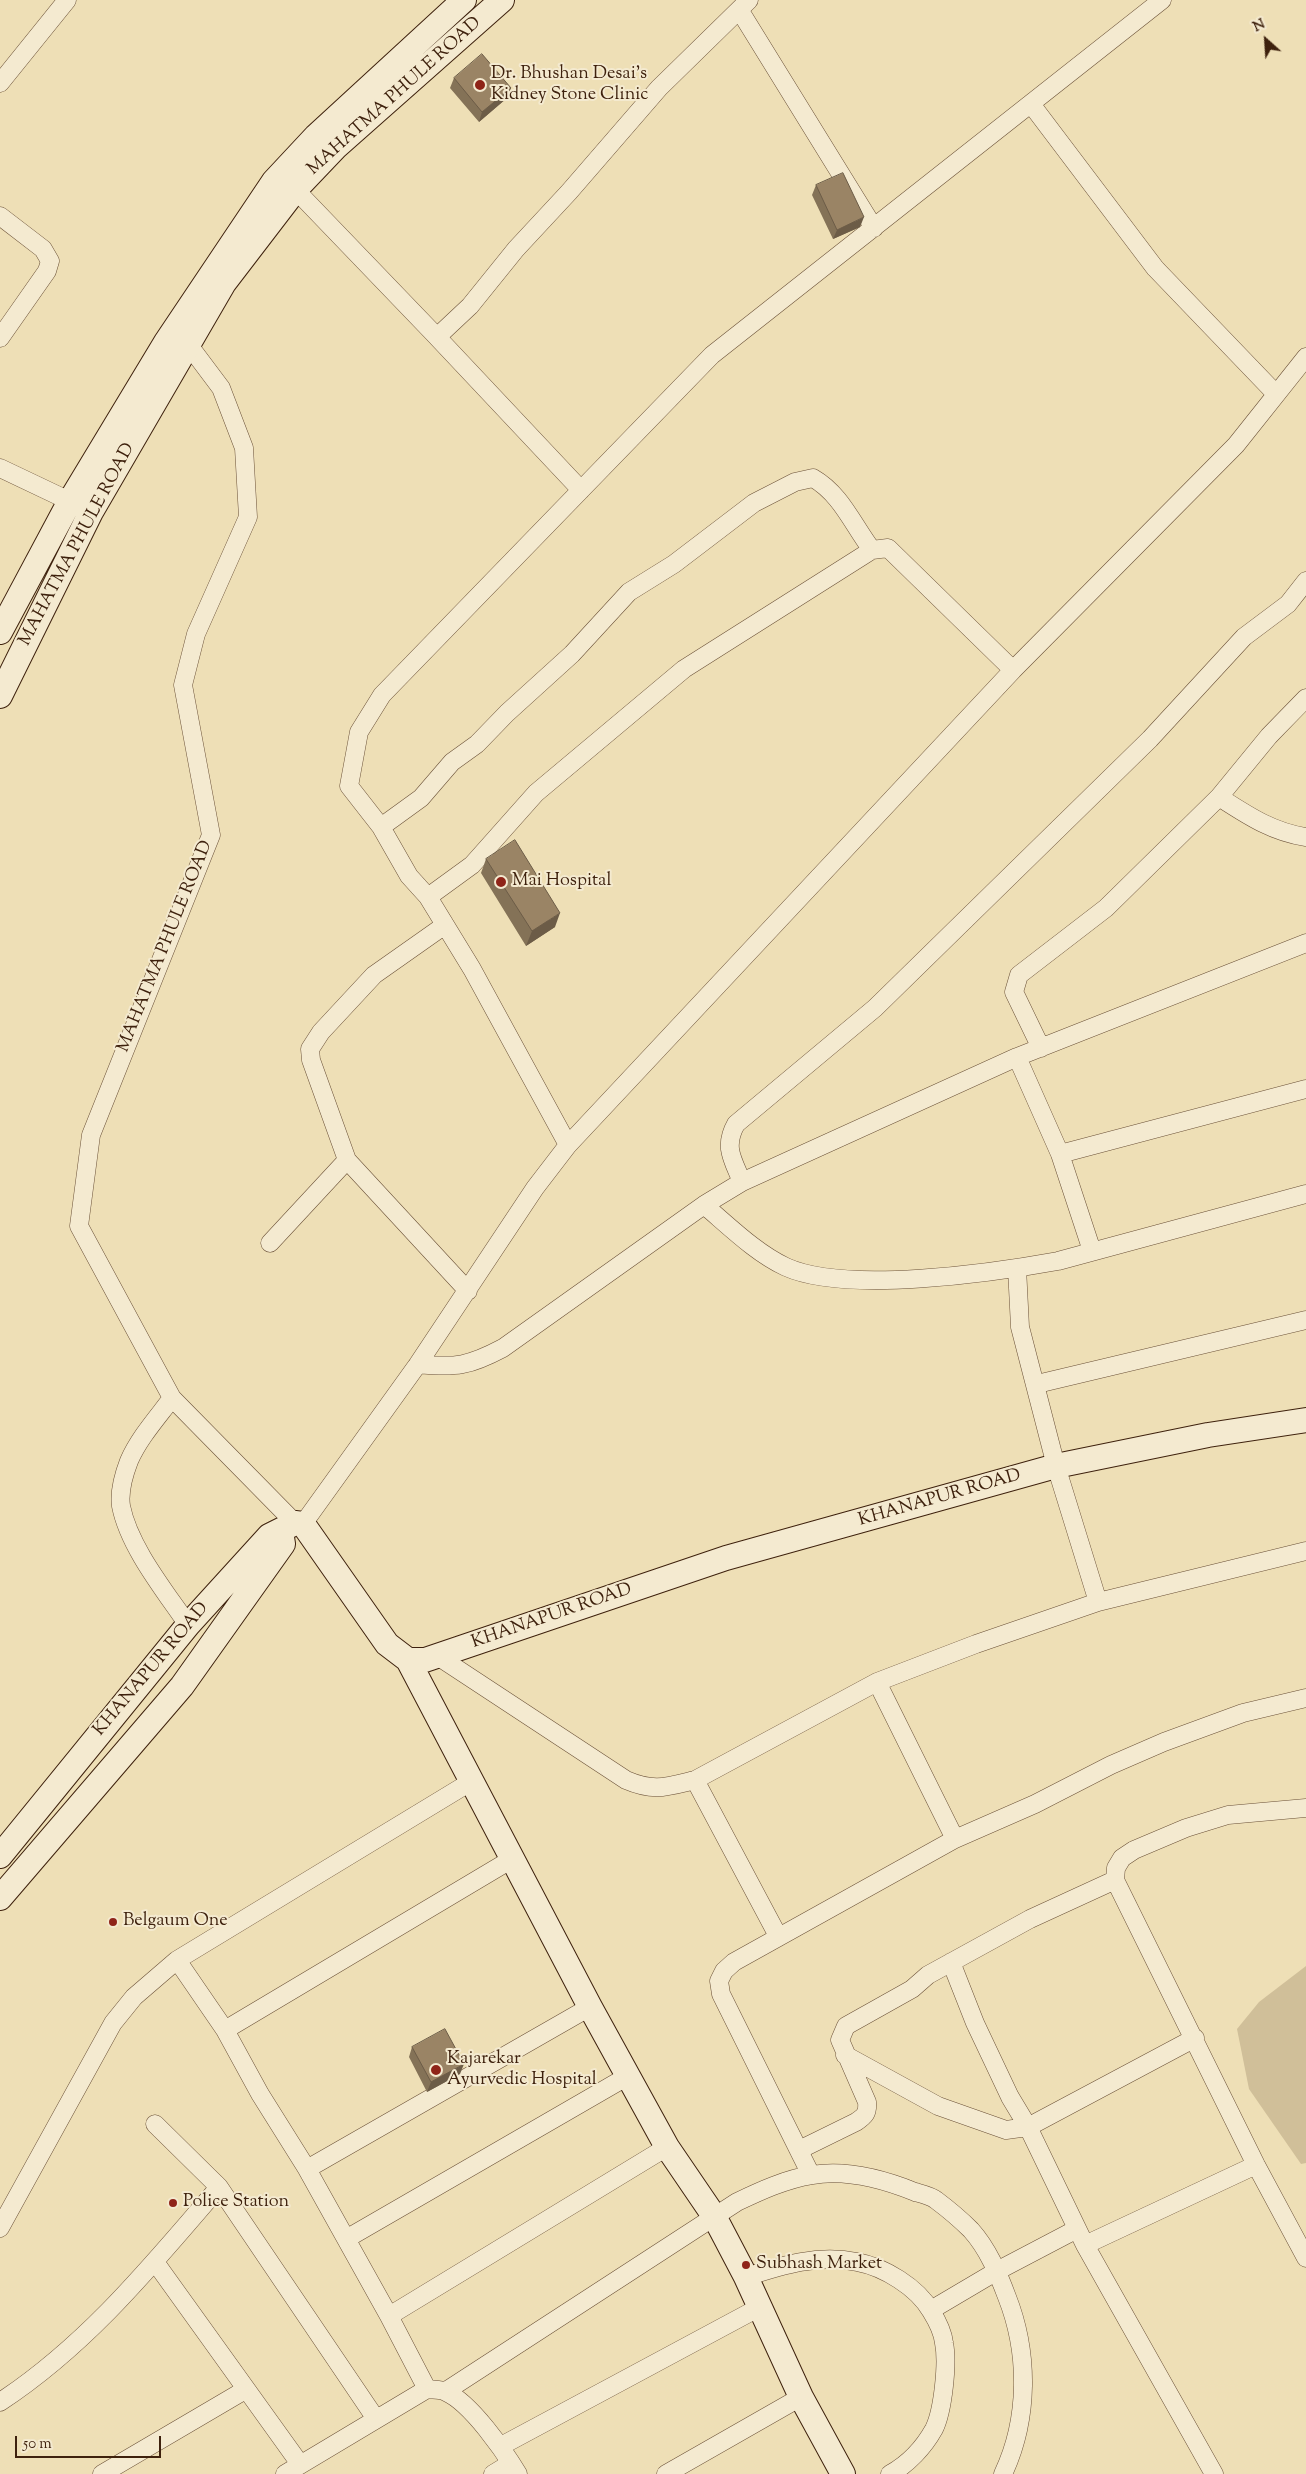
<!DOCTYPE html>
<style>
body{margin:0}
#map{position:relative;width:1306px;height:2474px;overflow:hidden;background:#eedfb6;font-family:"Sorts Mill Goudy",serif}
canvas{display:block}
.north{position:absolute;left:1241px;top:15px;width:50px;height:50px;-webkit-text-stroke:4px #f4ead0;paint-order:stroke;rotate:334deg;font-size:14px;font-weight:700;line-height:20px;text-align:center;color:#3e210d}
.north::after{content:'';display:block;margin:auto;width:18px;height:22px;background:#3e210d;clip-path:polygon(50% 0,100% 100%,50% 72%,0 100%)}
.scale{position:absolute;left:15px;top:2436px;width:146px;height:22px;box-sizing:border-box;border:2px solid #3e210d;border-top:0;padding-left:6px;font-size:15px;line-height:18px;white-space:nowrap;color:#3e210d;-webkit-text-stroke:4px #f4ead0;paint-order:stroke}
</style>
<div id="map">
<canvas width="1306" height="2474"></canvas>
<div class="north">N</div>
<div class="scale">50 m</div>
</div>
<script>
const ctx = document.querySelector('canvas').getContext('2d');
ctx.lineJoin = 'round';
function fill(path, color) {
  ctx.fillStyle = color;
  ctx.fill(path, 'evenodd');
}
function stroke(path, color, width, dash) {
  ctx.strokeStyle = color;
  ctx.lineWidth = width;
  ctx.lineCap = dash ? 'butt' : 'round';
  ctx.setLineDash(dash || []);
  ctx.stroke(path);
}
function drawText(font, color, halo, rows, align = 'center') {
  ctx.font = font + ' "Sorts Mill Goudy",serif';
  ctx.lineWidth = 4;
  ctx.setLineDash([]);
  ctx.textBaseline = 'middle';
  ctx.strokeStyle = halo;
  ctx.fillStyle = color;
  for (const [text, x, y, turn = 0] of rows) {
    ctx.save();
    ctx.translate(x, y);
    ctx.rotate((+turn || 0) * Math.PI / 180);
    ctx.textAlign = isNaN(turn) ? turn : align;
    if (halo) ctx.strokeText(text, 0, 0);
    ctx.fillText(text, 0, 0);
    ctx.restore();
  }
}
fill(new Path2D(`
 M1306 1966V2163L1301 2164 1249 2089 1237 2029 1259 2002Z`), '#d0bf99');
const street = new Path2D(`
 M740 11 874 228
 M0 83 67 0
 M1031 104 1155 268 1276 394
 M288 182 437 337
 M0 216 43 249 50 261 47 271 0 338
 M182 336 221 388 244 448 248 517 196 634 183 685 211 835 91 1135 79 1226 172 1398 295 1523
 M0 468 80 506
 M581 490 437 337 470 306 516 249 569 192 659 88 749 0
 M872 550 888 548 1013 670
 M1219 797C1247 815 1272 832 1306 837
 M381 827 421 798 452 762 477 744 507 713 572 654 629 592 674 564 754 503 795 482 813 478C841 494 853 525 872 550L684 669 536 793 472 865 428 897
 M1041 1048 1014 992 1019 975 1106 908 1219 797 1269 736 1306 698
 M1017 1057 1060 1154 1092 1251
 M568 1145 472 969 428 897 409 876 381 827 349 786 359 732 382 695 712 355 1162 0
 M1060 1154 1306 1089
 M347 1160 468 1291
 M742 1182C733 1160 723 1147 736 1124L875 1008 1150 739 1244 637 1288 604 1306 581
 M704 1205C730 1227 756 1253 786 1267 846 1294 992 1273 1058 1261L1306 1194
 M270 1243 347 1160 311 1060 310 1049 321 1032 374 975 445 925
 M1017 1268 1020 1327 1056 1466 1098 1602
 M418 1364C456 1368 469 1366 503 1348L704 1205 742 1182 1017 1057 1306 943
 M1037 1384 1306 1320
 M172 1398C157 1418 139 1438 129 1461 124 1474 119 1492 121 1506 129 1547 165 1591 188 1625
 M303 1524 418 1364 535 1188 568 1145 1013 670 1236 445 1306 357
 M439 1657 626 1780C654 1792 666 1787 695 1780L877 1682 976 1644 1098 1602 1306 1551
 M877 1682 955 1839
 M695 1780 778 1936
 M1306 1808 1228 1815 1186 1828 1134 1850 1122 1858 1116 1868 1115 1880 1256 2165 1306 2258
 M177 1960 225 2030 260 2094 307 2169 389 2316 427 2389
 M951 1962 975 2023 1010 2097 1028 2127 1085 2245 1214 2474
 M225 2030 512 1859
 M845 2055 938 2106 1006 2130 1028 2127 1195 2038
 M155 2124 219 2187 376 2419
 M799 2150 856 2122C865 2116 868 2113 867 2102L840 2040 846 2026 912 1989 928 1975 1030 1919 1115 1880
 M307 2169 590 2007
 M811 2175 721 1994 719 1981 724 1971 734 1962 955 1839 1035 1804 1111 1765 1164 1742 1243 1713 1306 1698
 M0 2228 113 2023 134 1997 177 1960 472 1781
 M346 2239 628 2076
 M1085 2245 1256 2165
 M155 2262 300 2464
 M746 2277C783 2265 818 2254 857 2262 884 2267 917 2287 931 2311 936 2319 943 2333 944 2343 948 2363 943 2411 934 2429 924 2447 908 2464 890 2474
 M931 2310 997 2271 1077 2229
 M389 2316 667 2147
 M446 2391 737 2202C760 2191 786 2179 812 2175 847 2169 883 2179 915 2192 922 2194 931 2196 936 2200 948 2209 961 2220 971 2230 988 2249 998 2273 1007 2297 1029 2353 1029 2419 1003 2474
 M0 2402C87 2345 152 2265 219 2187
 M501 2446 760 2307
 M102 2474 245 2390
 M285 2474 427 2389C432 2390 441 2389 446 2392 471 2403 504 2451 518 2474
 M493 2474 511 2463
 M666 2474 801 2397`);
const secondary = new Path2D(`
 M0 632 70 501 166 342 274 181 316 136 464 0
 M0 696 91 512 224 283 296 189 336 147 502 0
 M408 1660 590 2007 667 2147 714 2216 746 2277 801 2397 843 2474
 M0 1856 188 1625 269 1536 295 1523 303 1524 387 1644 408 1660H425L726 1558 1056 1466 1208 1435 1306 1420
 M0 1898 182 1686 283 1544 281 1531`);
stroke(street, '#6a5037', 19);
stroke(secondary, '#3e210d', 26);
stroke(street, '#f4ead0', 18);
stroke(secondary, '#f4ead0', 24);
fill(new Path2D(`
 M454 78 507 98 479 122 450 88Z
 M816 185 860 227 833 239 812 195Z
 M486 859 555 927 526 946 481 873Z
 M412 2047 460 2074 427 2092 409 2057Z`), '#847257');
fill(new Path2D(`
 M511 88 507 98 479 122 482 112Z
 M864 217 860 227 833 239 837 230Z
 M560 913 555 927 526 946 532 931Z
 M464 2064 460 2074 427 2092 431 2082Z`), '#6c5c47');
const building = new Path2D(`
 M482 54 511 88 482 112 454 78Z
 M843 173 864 217 837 230 816 185Z
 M515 840 560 913 532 931 486 859Z
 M445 2029 464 2064 431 2082 412 2047Z`);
fill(building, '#9a8465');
stroke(building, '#6c5c47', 1);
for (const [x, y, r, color] of [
 [480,85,6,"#8f2418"],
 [501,882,6,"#8f2418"],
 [113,1922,5,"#8f2418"],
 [436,2070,6,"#8f2418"],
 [173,2203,5,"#8f2418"],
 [746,2265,5,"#8f2418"]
]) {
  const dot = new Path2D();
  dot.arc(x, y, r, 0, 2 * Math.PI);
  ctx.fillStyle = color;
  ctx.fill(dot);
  stroke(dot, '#f4ead0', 2);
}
drawText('18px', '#3e210d', '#f4ead0', [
 ["Dr. Bhushan Desai's",491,75],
 ["Kidney Stone Clinic",491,96],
 ["Mai Hospital",512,882],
 ["Belgaum One",123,1922],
 ["Kajarekar",447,2060],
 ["Ayurvedic Hospital",447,2081],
 ["Police Station",183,2203],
 ["Subhash Market",756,2265]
], 'left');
drawText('18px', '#3e210d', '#f4ead0', [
 ["MAHATMA PHULE ROAD",395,97,-42],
 ["MAHATMA PHULE ROAD",78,545,-62],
 ["MAHATMA PHULE ROAD",166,947,-68],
 ["KHANAPUR ROAD",940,1499,-16],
 ["KHANAPUR ROAD",552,1617,-19],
 ["KHANAPUR ROAD",152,1670,-50]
]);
</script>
